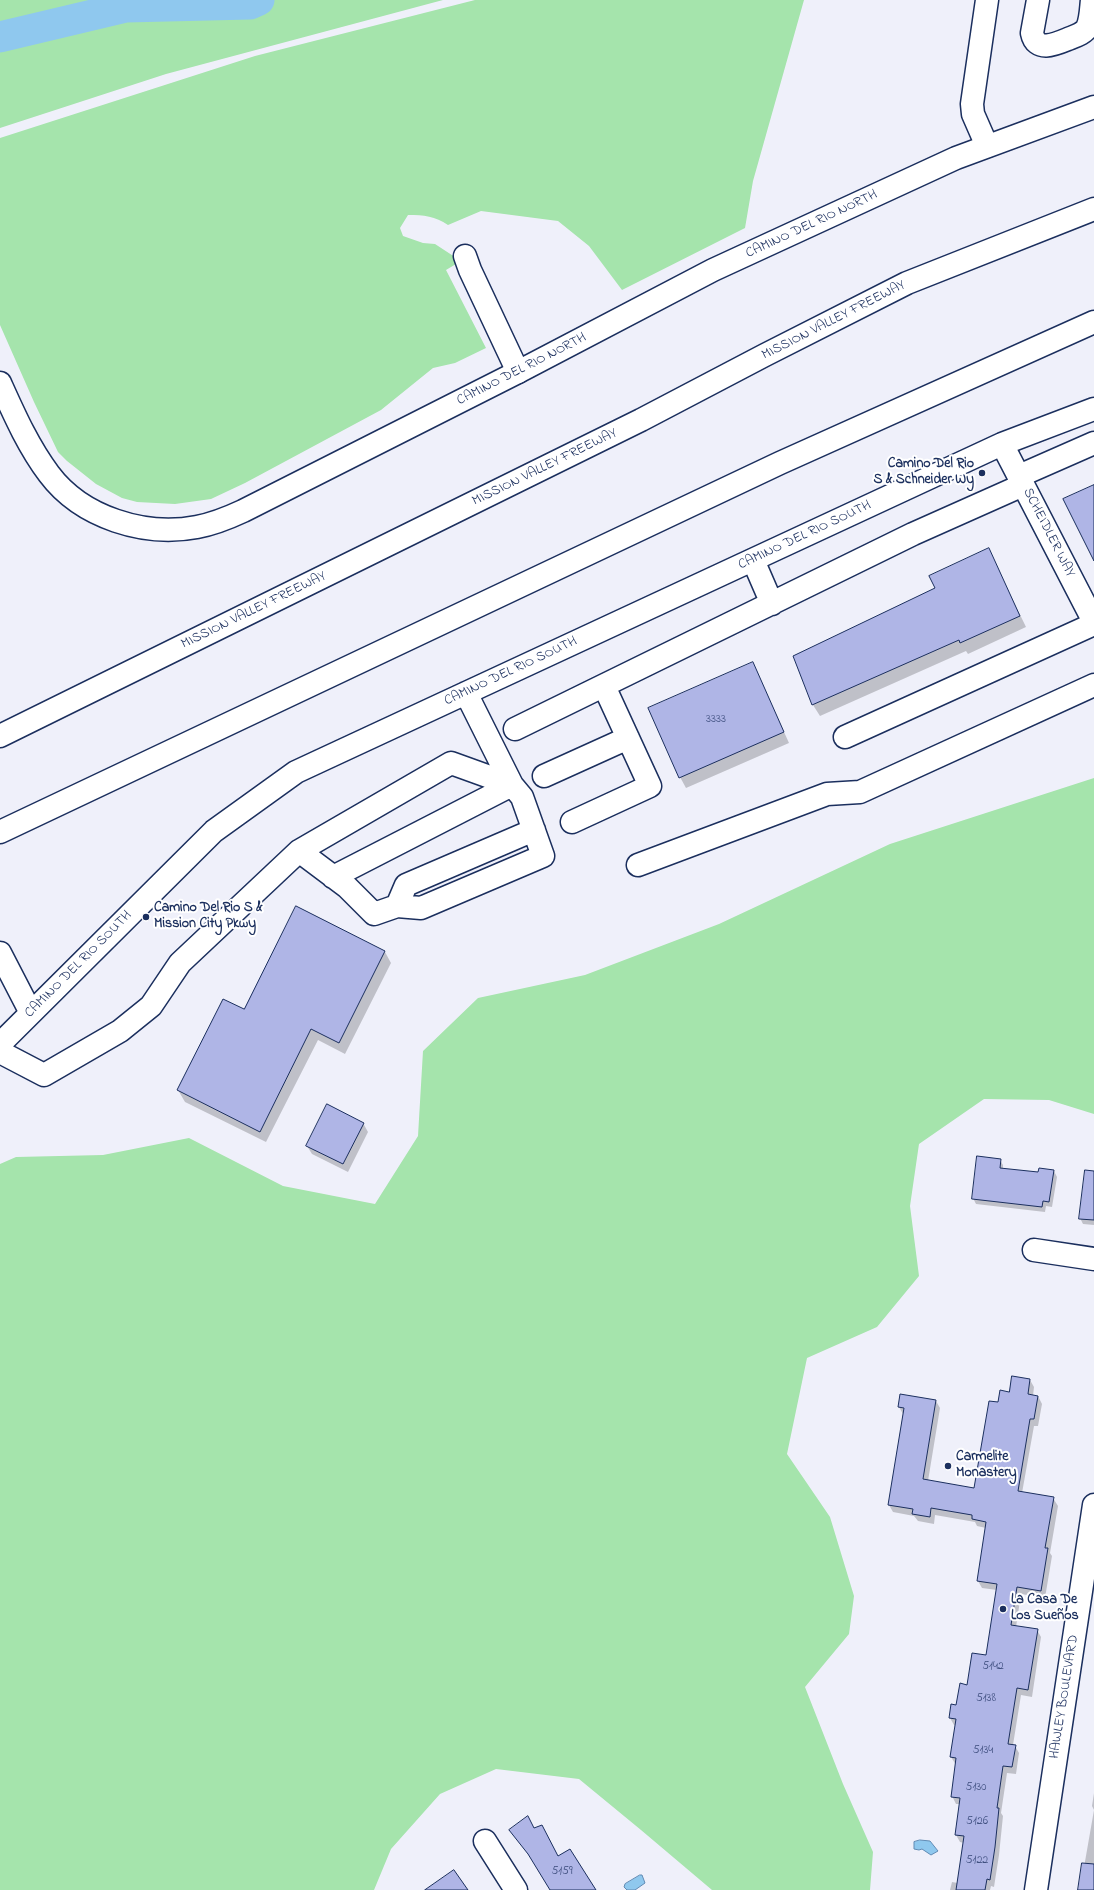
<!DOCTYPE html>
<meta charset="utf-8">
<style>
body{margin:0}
canvas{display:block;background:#eff0fa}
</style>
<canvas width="1094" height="1890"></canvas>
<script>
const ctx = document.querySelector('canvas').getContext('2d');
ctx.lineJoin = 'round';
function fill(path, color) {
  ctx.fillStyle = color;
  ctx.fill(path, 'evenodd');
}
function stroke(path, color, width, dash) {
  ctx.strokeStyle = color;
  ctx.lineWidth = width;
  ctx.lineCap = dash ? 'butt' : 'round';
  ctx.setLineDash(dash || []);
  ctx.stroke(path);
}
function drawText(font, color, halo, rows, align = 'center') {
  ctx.font = font + ' "Indie Flower",sans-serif';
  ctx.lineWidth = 4;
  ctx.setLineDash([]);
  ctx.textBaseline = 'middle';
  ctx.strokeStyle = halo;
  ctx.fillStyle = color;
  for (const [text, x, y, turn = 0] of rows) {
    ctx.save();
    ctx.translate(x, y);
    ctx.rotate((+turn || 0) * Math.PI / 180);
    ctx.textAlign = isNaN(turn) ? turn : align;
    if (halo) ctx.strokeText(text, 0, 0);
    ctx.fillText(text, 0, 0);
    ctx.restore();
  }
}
fill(new Path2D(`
 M0 0H443L166 74 0 128Z
 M475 0H804L753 181 745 228 622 290 589 246 558 221 481 211 448 225C435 216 424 215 408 215L400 228 403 236 423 243 435 244 461 261 446 270 486 348 455 363 433 368 381 410 245 483 211 499 175 504 137 502 122 498 96 484 67 461 58 452 34 402 0 325V138L255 56Z
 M1094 778V1114L1049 1100 984 1099 919 1144 910 1206 919 1276 877 1327 807 1358 787 1454 830 1517 854 1596 849 1634 805 1687 843 1784 873 1852 870 1890H712L641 1830 579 1779 496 1769 440 1794 391 1849 374 1890H0V1164L16 1157 103 1155 189 1138 283 1186 375 1204 418 1136 423 1051 478 998 585 975 719 924 890 844Z`), '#a5e4ac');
const water = new Path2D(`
 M920 1840 930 1841 938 1851 931 1855 922 1849 919 1850 914 1849V1842Z
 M640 1875H642L645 1883 635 1890H627L624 1887 625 1884Z`);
fill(water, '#8fc8ee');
stroke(water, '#618bb4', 1);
fill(new Path2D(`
 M988 549 1026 627 968 654 966 651 820 716 813 705 794 656 937 589Z
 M753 663 789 743 686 788 680 777Z
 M385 952 391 963 345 1054 318 1040 266 1142 185 1102 178 1090 245 1011Z
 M363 1123 368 1132 348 1172 312 1154 307 1146Z
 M1000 1160 1003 1165V1169L1039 1173 1054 1171 1057 1177 1052 1207 1046 1206 1045 1212 976 1204 973 1198Z
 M1094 1180V1225L1083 1224 1080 1218Z
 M1030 1380 1034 1387 1033 1396H1038L1042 1404 1038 1426H1034L1022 1493 1053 1498 1058 1506 1050 1553 1052 1556 1045 1598 1021 1594 1016 1627 1037 1630 1041 1637 1032 1697 1021 1695 1013 1745 1015 1746 1019 1753 1016 1774 1007 1773 1001 1813 1003 1816 999 1855 994 1887 991 1886 990 1890H950L952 1882 958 1883 964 1843 960 1842 956 1835 960 1804H956L952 1796 956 1765 951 1757 956 1726 954 1725 950 1718 987 1656 997 1590 982 1588 978 1581 986 1528 977 1526 975 1522 935 1515 934 1524 918 1521 914 1516 893 1512 889 1505 903 1414 899 1407 936 1401 940 1408 928 1481 975 1489 998 1404Z
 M1094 1793V1890H1080L1094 1810 1092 1806Z`), '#0003');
stroke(new Path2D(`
 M0 37 126 7 250 4 259 0`), '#8fc8ee', 31);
const building = new Path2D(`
 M1094 485V561L1063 499Z
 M989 548 1020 616 960 643 959 640 812 705 793 656 935 588 929 576Z
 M753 662 784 732 679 778 648 708Z
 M296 906 385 951 339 1043 311 1029 260 1132 177 1090 223 999 244 1009Z
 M327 1104 364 1123 343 1164 306 1146Z
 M977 1156 1001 1159 1000 1168 1038 1172 1039 1168 1054 1170 1049 1202 1043 1201 1042 1207 972 1199Z
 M1085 1170 1094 1171V1220L1079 1219Z
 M1012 1376 1030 1379 1028 1394 1038 1396 1034 1419H1030L1018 1491 1054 1497 1045 1548H1048L1041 1591 1017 1587 1011 1625 1038 1629 1028 1690 1017 1688 1008 1744 1016 1745 1012 1767 1003 1766 997 1808H999L995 1847 990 1880 987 1879 985 1890H956L964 1836 955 1835 960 1798 951 1797 956 1758 950 1757 956 1719 949 1718 951 1704 956 1705 960 1683 967 1685 972 1653 986 1655 997 1584 977 1581 986 1522 972 1519V1515L931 1508 930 1517 912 1514 913 1509 888 1505 904 1408 898 1407 900 1394 936 1400 923 1479 974 1488 989 1401 998 1402 1000 1390 1009 1392Z
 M528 1816 534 1828 542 1825 558 1856 570 1849 596 1890H550L528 1854 509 1830Z
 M1082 1863 1094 1864V1890H1078Z
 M454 1870 468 1890H425Z`);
fill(building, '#afb5e6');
stroke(building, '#1b2f5e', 1);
const minor = new Path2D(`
 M987 0 972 104 973 114 987 146
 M1038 0 1032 33C1036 53 1056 44 1068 39 1075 36 1083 34 1087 28 1091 20 1091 8 1092 0
 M465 256 470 270 518 372
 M1002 444 1094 622
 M1019 476 1094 443
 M753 560 772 604
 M515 729 913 534 1023 485
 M845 737 1094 624
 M544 776 628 738
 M572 822 650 786 604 686
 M638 865 827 794 860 792 1094 685
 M333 877 512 785 466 693
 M397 906 406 885 534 830
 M0 953 31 1013
 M0 1044 214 831 296 772 1002 444 1094 409
 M0 1052 44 1075 120 1031 151 1006 180 963 299 851 451 763 512 785 522 797 543 856 421 908 397 906 374 914 347 887 299 851
 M1034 1250 1094 1259
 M485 1841 516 1890
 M1036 1890 1094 1505`);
const major = new Path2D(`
 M0 383C14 414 28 446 49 474 82 518 145 537 197 527 213 524 228 518 243 511L518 372 713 270 956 158 1094 107`);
const highway = new Path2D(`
 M0 736 641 420 765 355 907 283 1094 209
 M0 832 780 463 1094 322`);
stroke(minor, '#1b2f5e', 25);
stroke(major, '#1b2f5e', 25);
stroke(highway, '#1b2f5e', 25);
stroke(minor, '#fff', 22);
stroke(major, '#fff', 22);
stroke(highway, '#fff', 22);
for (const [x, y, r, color] of [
 [982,473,4,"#1b2f5e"],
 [146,917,4,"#1b2f5e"],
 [948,1466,4,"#1b2f5e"],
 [1003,1609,4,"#1b2f5e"]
]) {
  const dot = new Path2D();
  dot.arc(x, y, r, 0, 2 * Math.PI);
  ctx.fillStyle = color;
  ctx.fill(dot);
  stroke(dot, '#fff', 1.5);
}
drawText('12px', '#405080', null, [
 ["3333",716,720],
 ["5142",993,1667],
 ["5138",986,1699],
 ["5134",983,1751],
 ["5130",976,1788],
 ["5126",977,1822],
 ["5122",977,1861],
 ["5159",562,1872]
]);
drawText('14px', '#1b2f5e', '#fff', [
 ["CAMINO DEL RIO NORTH",812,225,-25],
 ["MISSION VALLEY FREEWAY",834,321,-27],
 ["CAMINO DEL RIO NORTH",522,370,-27],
 ["MISSION VALLEY FREEWAY",545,468,-26],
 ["SCHEIDLER WAY",1048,533,63],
 ["CAMINO DEL RIO SOUTH",805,536,-25],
 ["MISSION VALLEY FREEWAY",254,611,-26],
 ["CAMINO DEL RIO SOUTH",511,672,-25],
 ["CAMINO DEL RIO SOUTH",79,965,-45],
 ["HAWLEY BOULEVARD",1065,1697,-81]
]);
drawText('bold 14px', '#1b2f5e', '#fff', [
 ["Camino Del Rio",974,465,"right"],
 ["S & Schneider Wy",974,481,"right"],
 ["Camino Del Rio S &",154,909],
 ["Mission City Pkwy",154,925],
 ["Carmelite",956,1458],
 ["Monastery",956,1474],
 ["La Casa De",1011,1601],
 ["Los Sueños",1011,1617]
], 'left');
</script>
